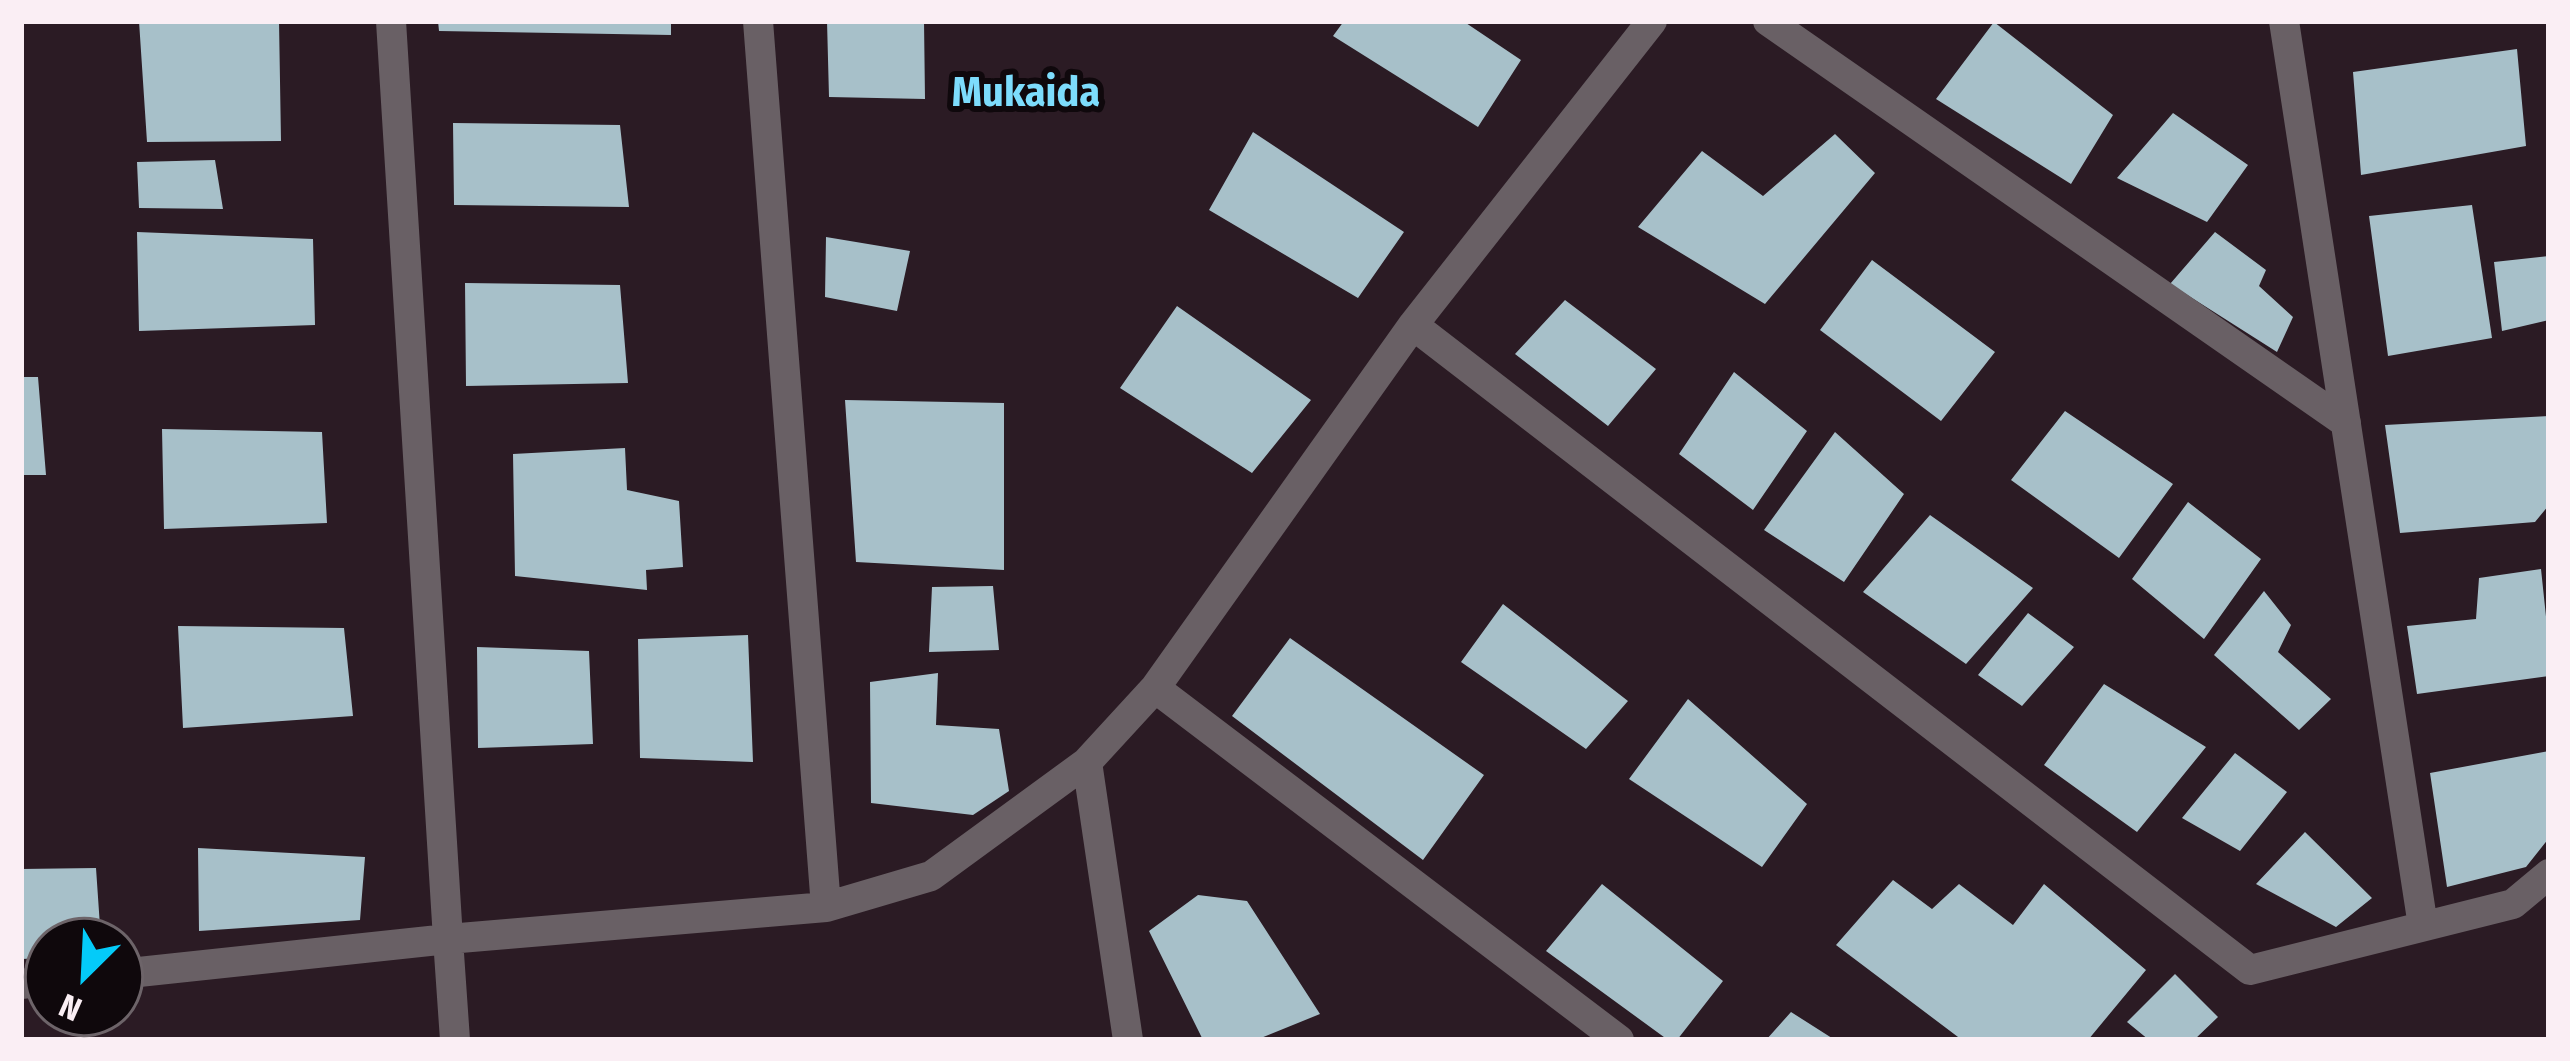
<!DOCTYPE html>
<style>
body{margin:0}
#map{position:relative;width:2570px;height:1061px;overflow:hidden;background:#2b1b24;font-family:"Fira Sans Condensed",sans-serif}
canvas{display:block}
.frame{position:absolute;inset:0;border:24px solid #faeef4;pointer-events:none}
.north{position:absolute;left:24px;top:917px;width:120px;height:120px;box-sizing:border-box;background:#0f080c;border:3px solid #6d6469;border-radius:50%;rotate:204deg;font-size:33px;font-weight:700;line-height:48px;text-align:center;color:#faeef4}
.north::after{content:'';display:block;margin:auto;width:42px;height:54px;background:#04cbf9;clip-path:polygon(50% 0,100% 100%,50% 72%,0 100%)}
</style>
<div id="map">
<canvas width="2570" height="1061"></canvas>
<div class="frame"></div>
<div class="north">N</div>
</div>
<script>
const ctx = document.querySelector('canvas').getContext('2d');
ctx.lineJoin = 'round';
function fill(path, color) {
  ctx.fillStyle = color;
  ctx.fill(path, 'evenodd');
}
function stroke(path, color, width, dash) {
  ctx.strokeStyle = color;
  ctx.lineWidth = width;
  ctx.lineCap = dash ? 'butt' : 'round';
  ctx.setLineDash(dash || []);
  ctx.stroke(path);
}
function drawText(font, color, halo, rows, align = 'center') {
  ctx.font = font + ' "Fira Sans Condensed",sans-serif';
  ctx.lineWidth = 12;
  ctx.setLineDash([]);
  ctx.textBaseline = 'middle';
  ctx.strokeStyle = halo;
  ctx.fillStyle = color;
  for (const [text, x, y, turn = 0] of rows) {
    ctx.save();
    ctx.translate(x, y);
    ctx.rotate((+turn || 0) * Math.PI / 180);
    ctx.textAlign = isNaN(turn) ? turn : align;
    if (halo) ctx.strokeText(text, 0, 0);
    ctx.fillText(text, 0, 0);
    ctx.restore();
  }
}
fill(new Path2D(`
 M139 21H279L281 141 147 142Z
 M438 21H671V35L439 31Z
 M827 21H924L925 99 829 97Z
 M1344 21H1463L1521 60 1478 127 1333 36Z
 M1994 22 2113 115 2071 184 1936 99Z
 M2517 49 2526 146 2361 175 2353 72Z
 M2173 113 2248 165 2207 222 2117 178Z
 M453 123 620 125 629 207 454 205Z
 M1253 132 1404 232 1358 298 1209 210Z
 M1835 134 1875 173 1765 304 1638 227 1702 151 1763 196Z
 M215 160 223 209 139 208 137 162Z
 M2472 205 2492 338 2388 356 2369 216Z
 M137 232 313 239 315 325 139 331Z
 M2215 232 2266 270 2259 286 2293 317 2277 352 2170 284Z
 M826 237 910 251 897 311 825 297Z
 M2549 256V320L2502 331 2494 262Z
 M1872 260 1995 352 1941 421 1820 330Z
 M465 283 620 285 628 383 466 386Z
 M1565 300 1656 369 1608 426 1515 354Z
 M1177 306 1311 400 1252 473 1120 388Z
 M1734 372 1807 431 1753 510 1679 454Z
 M21 377H38L46 475H21Z
 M845 400 1004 403V570L856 562Z
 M2065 411 2173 484 2119 558 2011 480Z
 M2549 416V505L2535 522 2400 533 2385 425Z
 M162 429 322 432 327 523 164 529Z
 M1835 432 1904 494 1844 582 1764 530Z
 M625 448 627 490 679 501 683 567 646 570 647 590 515 576 513 454Z
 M2188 502 2261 559 2204 639 2132 579Z
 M1930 515 2033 588 1966 664 1863 592Z
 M2541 569 2549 645V676L2417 694 2407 626 2476 619 2479 578Z
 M993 586 999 650 929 652 932 587Z
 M2264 591 2291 625 2278 652 2331 699 2299 730 2214 655Z
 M1503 604 1628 701 1586 749 1461 662Z
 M2028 613 2074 647 2022 706 1978 675Z
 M178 626 344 628 353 716 183 728Z
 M748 635 753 762 640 758 638 639Z
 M1290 638 1484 775 1423 860 1232 716Z
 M477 647 589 651 593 744 478 748Z
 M938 673 936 725 999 729 1009 791 973 815 871 803 870 682Z
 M2104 684 2206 747 2137 832 2044 765Z
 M1688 699 1807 804 1762 867 1629 779Z
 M2549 751V838L2526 867 2447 887 2430 773Z
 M2235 753 2287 792 2240 851 2182 818Z
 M2305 832 2372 898 2336 927 2256 884Z
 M198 848 365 857 360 920 199 931Z
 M96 868 101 941H48V958L21 959V869Z
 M1893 880 1932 909 1959 884 2013 925 2044 884 2146 970 2088 1040H1962L1836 945Z
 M1602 884 1723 981 1677 1040H1668L1546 951Z
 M1198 895 1247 901 1320 1014 1256 1040H1203L1149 931Z
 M2175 974 2218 1017 2194 1040H2149L2127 1022Z
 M1791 1012 1835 1040H1766Z`), '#a7c0c9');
stroke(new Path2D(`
 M758 21 826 907
 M1768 21 2346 423
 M2284 21 2423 926
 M1413 325 2250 970 2513 904 2549 874
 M1155 688 1619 1040
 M1087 762 1128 1040
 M120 974 448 939 391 21
 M21 984 48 981
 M455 1040 448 939 826 907 931 876 1087 762 1155 688 1413 325 1652 21`), '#696065', 30);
drawText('bold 42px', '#7ddcfc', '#0f080c', [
 ["Mukaida",1026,94]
]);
</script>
